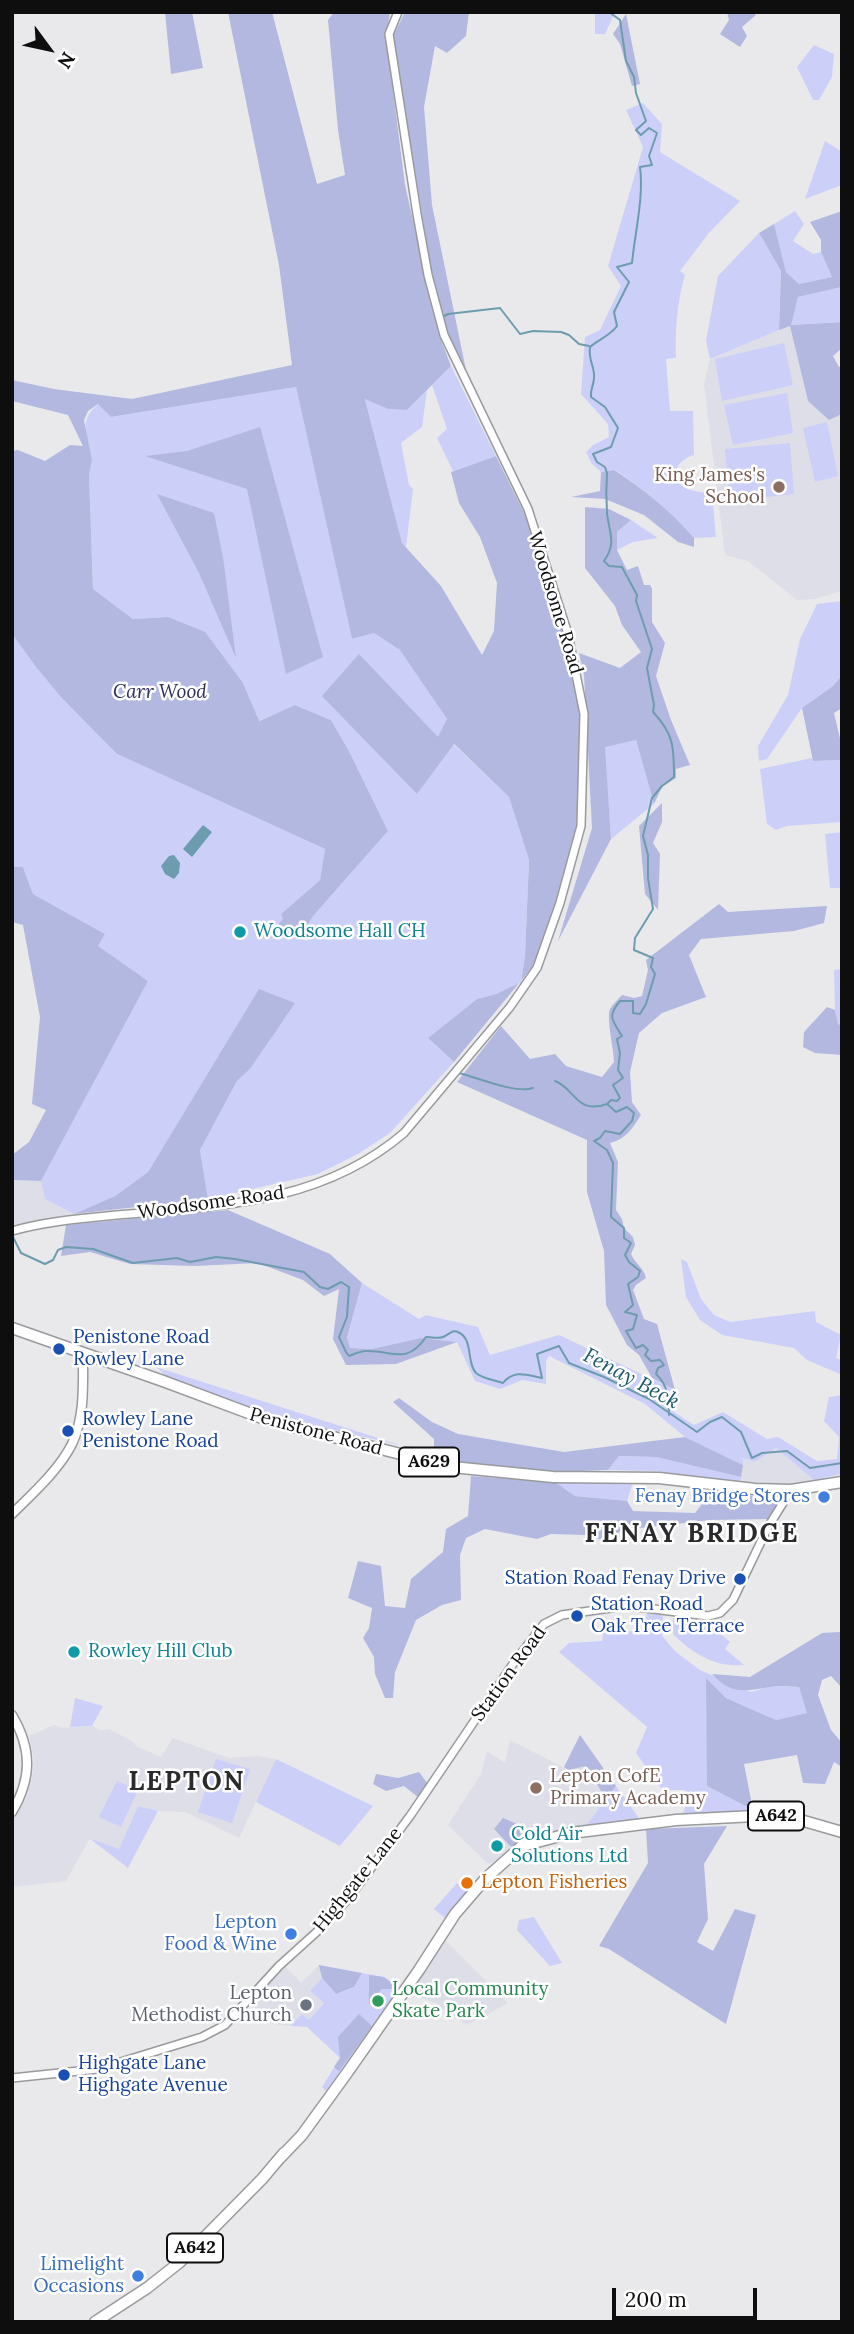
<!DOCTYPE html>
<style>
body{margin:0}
#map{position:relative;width:854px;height:2334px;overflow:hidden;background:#e9e9ec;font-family:Lora,serif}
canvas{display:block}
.frame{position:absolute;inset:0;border:14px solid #0e0e0f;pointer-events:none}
.north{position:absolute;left:14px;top:14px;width:70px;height:70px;-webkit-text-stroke:5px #fff;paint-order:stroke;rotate:123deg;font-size:19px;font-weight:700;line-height:28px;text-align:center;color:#0e0e0f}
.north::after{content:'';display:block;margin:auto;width:24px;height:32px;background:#0e0e0f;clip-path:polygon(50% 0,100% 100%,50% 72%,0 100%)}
.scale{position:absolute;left:612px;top:2288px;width:145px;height:32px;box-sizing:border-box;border:4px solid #0e0e0f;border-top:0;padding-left:9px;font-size:21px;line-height:24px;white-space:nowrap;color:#0e0e0f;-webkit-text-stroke:5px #fff;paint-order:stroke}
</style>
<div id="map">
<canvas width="854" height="2334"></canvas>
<div class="frame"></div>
<div class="north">N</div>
<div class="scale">200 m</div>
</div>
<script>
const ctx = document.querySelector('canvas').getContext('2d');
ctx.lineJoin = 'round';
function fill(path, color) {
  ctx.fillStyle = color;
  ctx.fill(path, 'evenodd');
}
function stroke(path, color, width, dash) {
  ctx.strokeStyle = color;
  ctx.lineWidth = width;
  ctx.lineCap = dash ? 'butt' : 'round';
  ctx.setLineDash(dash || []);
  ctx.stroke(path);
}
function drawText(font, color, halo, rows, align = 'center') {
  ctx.font = font + ' Lora,serif';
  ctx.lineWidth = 5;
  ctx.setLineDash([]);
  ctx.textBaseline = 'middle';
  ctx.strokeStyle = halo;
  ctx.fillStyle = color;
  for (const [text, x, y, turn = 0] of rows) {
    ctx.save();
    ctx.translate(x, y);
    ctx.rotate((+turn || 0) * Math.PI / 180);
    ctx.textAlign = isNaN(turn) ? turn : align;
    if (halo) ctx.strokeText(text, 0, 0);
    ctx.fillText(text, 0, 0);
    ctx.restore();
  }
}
fill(new Path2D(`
 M790 325 808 401 842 417V591L815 599 797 600 748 561 725 555 704 384 710 359Z
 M12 1180 41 1181 45 1199 74 1214 12 1226Z
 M776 1448 814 1480 784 1485 740 1483 743 1457 755 1462Z
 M54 1725 63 1728 92 1726 101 1730 109 1729 132 1741 136 1746 161 1757 173 1738 229 1758 258 1756 276 1759 239 1838 185 1812 158 1811 138 1806 119 1850 90 1838 66 1881 12 1887V1820L27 1796 32 1778 34 1759 29 1736Z
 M510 1740 568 1770 586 1765 606 1799 585 1827 523 1841 516 1824 494 1830 511 1847 493 1863 488 1864 448 1825 481 1774 487 1751 505 1763Z
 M446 1941 508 2003 467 2025 435 2003 410 1993Z
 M319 1965 322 1978 311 1991 324 2003 309 2020 302 2014 291 2026 273 2024 250 2004 285 1966 301 1983Z`), '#dddee8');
fill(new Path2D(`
 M595 12H615L605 34H595Z
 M814 45 834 54 832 77 819 100H813L797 67Z
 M643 103 662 124 660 152 740 201 709 233 680 271 685 275C677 303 675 329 676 358L666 359 670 411H693L694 455C679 459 666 476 684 487 692 492 702 492 712 493L716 537 694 538C671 511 645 490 615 470L601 472 592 464 586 452 593 445 609 437 608 424 581 394 585 337 600 330 621 286 608 266 643 147 626 110Z
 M825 141 842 152V185L805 199Z
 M795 211 804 224 793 241 813 254 821 252 832 277 799 284 786 272 774 224Z
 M759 233 781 271 779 330 710 359 706 341 718 276Z
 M842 287V322L790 325 798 297Z
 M784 343 793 385 722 401 715 359Z
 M451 366 496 456 453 471 437 438 447 429 432 385Z
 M296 387 352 639 374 633 401 650 447 719 417 794 453 744 509 797 529 860 525 956 521 982 496 994 477 999 428 1038 454 1062 390 1133 358 1154 318 1174 208 1199 200 1150 237 1081 250 1069 294 1003 259 990 148 1172 115 1196 74 1214 45 1199 41 1181 148 981 97 946 105 934 33 894 23 867H12V634L36 667 117 754 325 849 320 880 281 914 301 934 314 915 388 831 349 751 331 720 295 705 258 721 243 683 168 617 133 619 93 589 89 474C95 444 72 423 99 404L111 417Z
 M427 390 422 427 401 443 409 485 413 489 406 547 402 543 365 398 388 409 407 410Z
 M787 393 793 433 733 445 724 405Z
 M827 422 838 476 815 482 803 428Z
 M790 443 794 494 730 501 725 449Z
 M631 520 658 538 633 542 617 550V532Z
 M842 601V675L833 686 802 708 767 759 759 761 758 746 788 695 800 639 817 604Z
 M636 740 654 804 611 839 604 746Z
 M812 758 813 761 842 760V822L787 826 776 830 767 824 760 769Z
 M842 832V888H830L825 834Z
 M842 969V1026L838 1025 835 1010 834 970Z
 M681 1259 687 1262 701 1299 714 1315 730 1322 815 1311 816 1322 841 1335 836 1358 842 1360V1375L807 1360 794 1348 722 1335 700 1320 686 1297Z
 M362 1283 419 1319 426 1315 478 1327 490 1355 559 1335 675 1390 674 1412 694 1425 723 1412 767 1439 778 1437 817 1461 837 1459 839 1437 824 1421 829 1397 842 1395V1474L814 1480 776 1448 755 1462 743 1458V1465L685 1437 645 1404 549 1356 546 1361V1384L522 1380 500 1389 475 1381 457 1342 421 1338 371 1349 349 1348 347 1339Z
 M156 1367 403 1446 269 1415 166 1376Z
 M619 1456 656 1457 741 1477 740 1483 655 1471 608 1470Z
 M555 1482H633L627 1501 575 1496Z
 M647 1613 663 1614 662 1636 676 1652 700 1670 751 1692 772 1686 799 1687 808 1713 776 1720 726 1698 707 1679V1786L753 1810 682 1815 689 1799 684 1790H669L664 1792 636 1753 647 1727 559 1652 569 1643 602 1641 604 1627 643 1633Z
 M673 1618 708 1623 730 1642 725 1649 744 1665C715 1668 692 1653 673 1634Z
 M75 1698 103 1706 92 1726 70 1727Z
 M216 1759 250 1769 232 1823 198 1812Z
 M276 1759 373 1806 340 1846 256 1802Z
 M117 1781 138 1790 121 1827 99 1817Z
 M616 1786 641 1821 585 1827Z
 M138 1806 158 1811 128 1868 89 1838 119 1849Z
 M457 1883 468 1892 447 1920 434 1909Z
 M534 1917 562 1963 550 1966 517 1930 519 1920Z
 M362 1973 384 1977 400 1989 326 2091 322 2087 340 2058 307 2027 291 2026 302 2014 309 2020 324 2003 310 1991 322 1978 336 1994 354 1987Z`), '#ccd0f9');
fill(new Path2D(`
 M165 12H192L203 68 171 74Z
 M228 12H272L317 184 345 175 338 130 328 20 334 12H390L386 36 405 185 439 335 451 366 407 410 388 409 365 399 402 543 441 586 482 655 494 631 497 583 480 537 459 503 451 472 496 456 529 523 578 679 582 827 548 948 454 1062 428 1038 477 999 496 994 521 982 525 956 529 860 509 797 454 744 417 794 322 696 359 654 438 737 447 719 400 650 374 633 352 639 296 387 111 417 98 404 88 411 84 420 92 460 89 474 93 589 133 619 168 617 205 632 243 683 259 721 295 705 331 720 349 751 388 831 314 915 301 934 276 927 283 919 281 914 320 880 325 849 117 754 62 698 36 667 12 634V451L18 450 45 461 70 445 83 446 68 415 12 401V380L54 389 132 399 292 365 279 265Z
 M405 12H469L466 36 447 53 435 46 424 107 432 205 467 375 447 334 431 269 393 36Z
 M727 12H752L756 15 742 27 747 36 740 47 720 34 729 20Z
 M626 14 640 84 632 86 620 44 613 34Z
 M842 211V287L798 297 791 325 842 322 841 349 833 356 839 367 842 366V417L840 415 829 420 808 401 790 326 779 330 781 271 759 233 774 224 786 272 799 284 832 277 821 252V240L810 222Z
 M260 427 323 657 286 674 247 489 145 456 187 451Z
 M614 470C645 490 671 511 694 538V547L678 542 644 515 605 499 571 497 600 491 601 472Z
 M157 494 214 513 223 557 236 658 199 573Z
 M585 507 609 509 631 520 617 532V550L627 570 638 566 644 585H650L652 589V622L665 643 656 676 671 720 690 765 676 769V778L662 787 654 804 636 740 605 747 611 839 558 941 592 828 584 675 579 653 620 668 641 652 622 625 615 606 585 568Z
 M842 675V708L834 713 842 747V760L813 761 802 708 833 686Z
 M662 803V822L653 843 660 854 658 910 645 894 639 826Z
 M12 867H23L33 894 105 934 98 946 148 981 41 1181 12 1180V1155L29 1142 46 1110 32 1104 40 1017 23 925 12 922Z
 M719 904 728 912 827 906 824 923 794 931 701 939 689 955 706 997 662 1013 639 1033 630 1072 632 1102 641 1115C632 1129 626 1139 610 1143L618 1162 616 1210 622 1219 624 1228 633 1237 635 1245 631 1254C635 1263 644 1268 646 1278L636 1285 633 1290 644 1319 657 1324 675 1390 652 1378 639 1355 627 1345 606 1305 604 1251 587 1192V1140L457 1082 501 1026 530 1059 555 1054 566 1066 602 1077 614 1062C614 1051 606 1016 610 1009 613 1004 618 999 622 995L634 998 642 996 648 970 646 960Z
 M259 989 295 1003 250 1069 237 1081 200 1150 208 1199 74 1214 115 1196 148 1172Z
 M827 1007 835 1010 838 1024 842 1026V1055L815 1053 803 1047 804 1032Z
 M228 1210 330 1254 362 1283 347 1338 350 1348 371 1349 421 1338 457 1342 396 1364 346 1365 333 1339 339 1289 324 1296 303 1280 258 1263 195 1266 130 1264 90 1252 61 1256 66 1225Z
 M399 1398 432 1422 458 1434 564 1452 685 1437 743 1465 741 1477 656 1457 619 1456 608 1470 553 1472 448 1461 403 1446 434 1449V1439L393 1402Z
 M471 1476 555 1482 575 1496 627 1501 633 1511 695 1513 712 1491 781 1499 768 1519 710 1520 623 1530 604 1541 586 1535 551 1534 537 1539 485 1529 466 1538 460 1555 461 1600 442 1605 416 1620 395 1672 393 1698H385L375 1674 374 1657 363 1638 369 1628 372 1608 348 1598 358 1561 381 1566 385 1606 405 1608 411 1579 443 1552 446 1529 468 1516Z
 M840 1632 842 1633V1688L831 1676 822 1680 818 1695 831 1730 842 1743V1767L834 1762 825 1784 803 1783 797 1755 744 1764 753 1810 707 1786 706 1678 726 1698 776 1720 807 1713 799 1687C790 1687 779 1685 770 1687 745 1691 731 1695 712 1674L750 1677 822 1633Z
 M580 1735 616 1786 606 1799 586 1766 568 1770 564 1767Z
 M419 1772 428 1784 419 1798 404 1786 386 1791 373 1784 376 1774 398 1778Z
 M503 1818 517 1824 523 1841 511 1847 494 1829Z
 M727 1826 704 1864 708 1919 697 1942 713 1951 735 1909 756 1915 726 2024 609 1949 599 1946 648 1863 646 1829Z
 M319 1966V1965L362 1973 354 1987 336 1994 322 1978Z
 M369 1975 384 1977 400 1989H382L369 2004Z
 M359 2014 372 2026 339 2071 334 2067 340 2058 338 2037Z`), '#b3b8e0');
fill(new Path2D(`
 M203 825 212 832 192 857 183 849Z
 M174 855 180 863 179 873 174 879 165 874 161 866 169 856Z`), '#6d9cae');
stroke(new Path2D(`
 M609 12 620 20 626 61 634 77 636 93 646 121 636 130 641 135 649 128 657 133 649 156 652 165 640 167C644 197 635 232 632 263L617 267 629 282 614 312 617 326C610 336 599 339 590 347 588 361 595 366 594 378 594 385 590 389 591 397L605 407 618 428 611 447 593 454 597 462 605 467 607 473C606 487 606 499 607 513 609 532 617 543 604 561L609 566 622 567 637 595 636 601 652 649 647 668 654 705 653 712C674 734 674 748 674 777L662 786 652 798 643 836 648 855V878L653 909 635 938 634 950 653 958 651 967 655 974 646 1004 640 1014 633 1013V1001H620C607 1016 612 1020 622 1036L617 1039 620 1053 618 1070 623 1078 613 1085 620 1098 617 1101 611 1100 607 1104 616 1112 627 1107 634 1113 632 1121 620 1134 605 1131 600 1138 594 1141 607 1150 613 1163 611 1217 624 1228V1238L631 1243 625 1255 629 1262 640 1271 638 1277 628 1284 633 1305 625 1312 637 1315 633 1329 626 1331 636 1348 643 1345 648 1350 645 1355 651 1361 660 1360 664 1365 658 1368 656 1374C668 1385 669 1399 669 1415
 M442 317 448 314 500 308 520 334 533 331 561 332 569 335 579 344 589 346
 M459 1073C478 1078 517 1094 533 1088
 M555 1081C575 1088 576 1115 607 1104
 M12 1235 21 1253 45 1264 53 1260 58 1250 66 1247 93 1249 133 1263 177 1258 190 1262 216 1257 235 1259 304 1272 320 1287 328 1289 341 1282 349 1287 347 1317 339 1337 346 1352 349 1356C354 1354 361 1351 366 1351 392 1350 406 1366 426 1337 432 1337 438 1339 443 1337 449 1335 452 1329 458 1332 474 1339 466 1363 476 1373 483 1379 495 1380 503 1383 514 1369 527 1375 542 1378L537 1354 559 1346 569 1363 604 1377 649 1399 697 1432 710 1422 722 1417 741 1432 752 1458 762 1453 787 1451 810 1468 842 1463`), '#6d9cae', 2);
const tertiary = new Path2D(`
 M12 1231C43 1222 76 1219 107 1216 213 1206 319 1206 404 1133L510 1007 537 968 560 903 581 826 584 714 568 634 528 509 444 335 428 275 417 214 389 34 398 12
 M12 2078 98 2069 202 2037 225 2025 279 1966 321 1928 348 1899 410 1816 515 1661 544 1624 562 1615 617 1607H638L708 1616 720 1613 733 1600 768 1527 791 1490`);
const secondary = new Path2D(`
 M12 1514C32 1494 59 1470 72 1444 85 1416 83 1384 83 1353
 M12 1715C32 1749 32 1778 12 1812`);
const trunk = new Path2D(`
 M12 1328 163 1381 270 1421 452 1467 553 1477 659 1478 755 1489 791 1490 842 1482
 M280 2158 302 2135 347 2073 419 1970 455 1914 486 1878 522 1846 571 1833 676 1820 755 1816 790 1817 842 1832
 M95 2322 147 2288 180 2262 262 2179 284 2153`);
stroke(tertiary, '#999a9c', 10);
stroke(secondary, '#999a9c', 11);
stroke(trunk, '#999a9c', 13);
stroke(tertiary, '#fff', 7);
stroke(secondary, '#fff', 8);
stroke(trunk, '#fff', 10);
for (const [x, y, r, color] of [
 [779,487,7,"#8d6e63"],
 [240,932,7,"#0f9aa8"],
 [59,1349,7,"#1a4fb4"],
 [68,1431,7,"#1a4fb4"],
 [824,1497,7,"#3f7fe0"],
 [740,1579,7,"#1a4fb4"],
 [577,1616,7,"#1a4fb4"],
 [74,1652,7,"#0f9aa8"],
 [536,1788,7,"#8d6e63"],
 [497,1846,7,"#0f9aa8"],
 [467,1883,7,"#e8710a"],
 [291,1934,7,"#3f7fe0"],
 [378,2001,7,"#2e9e5b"],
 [306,2005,7,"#6b7280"],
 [64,2075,7,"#1a4fb4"],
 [138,2276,7,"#3f7fe0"]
]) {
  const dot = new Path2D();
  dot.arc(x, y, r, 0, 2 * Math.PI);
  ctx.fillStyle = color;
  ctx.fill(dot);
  stroke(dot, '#fff', 2.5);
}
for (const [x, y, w] of [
 [429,1462,60],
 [776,1816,56],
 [195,2248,56]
]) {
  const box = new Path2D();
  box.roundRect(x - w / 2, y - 14.5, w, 29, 5);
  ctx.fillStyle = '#fff';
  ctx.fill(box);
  stroke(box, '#0e0e0f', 2);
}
drawText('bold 18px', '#0e0e0f', null, [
 ["A629",429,1462],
 ["A642",776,1816],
 ["A642",195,2248]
]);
drawText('19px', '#785e54', '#fff', [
 ["King James's",765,476],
 ["School",765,498],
 ["Lepton CofE",550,1777,"left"],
 ["Primary Academy",550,1799,"left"]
], 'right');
drawText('19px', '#0e0e0f', '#fff', [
 ["Woodsome Road",555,603,73],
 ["Woodsome Road",211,1203,-8],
 ["Penistone Road",316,1432,15],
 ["Station Road",509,1674,-54],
 ["Highgate Lane",358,1880,-51]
]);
drawText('italic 19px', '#2d2d5f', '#fff', [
 ["Carr Wood",160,693]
]);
drawText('19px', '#0d838f', '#fff', [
 ["Woodsome Hall CH",254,932],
 ["Rowley Hill Club",88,1652],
 ["Cold Air",511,1835],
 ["Solutions Ltd",511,1857]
], 'left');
drawText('19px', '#164399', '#fff', [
 ["Penistone Road",73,1338],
 ["Rowley Lane",73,1360],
 ["Rowley Lane",82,1420],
 ["Penistone Road",82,1442],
 ["Station Road Fenay Drive",726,1579,"right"],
 ["Station Road",591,1605],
 ["Oak Tree Terrace",591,1627],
 ["Highgate Lane",78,2064],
 ["Highgate Avenue",78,2086]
], 'left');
drawText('19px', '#366cbe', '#fff', [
 ["Fenay Bridge Stores",810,1497],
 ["Lepton",277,1923],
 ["Food & Wine",277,1945],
 ["Limelight",124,2265],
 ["Occasions",124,2287]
], 'right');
drawText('19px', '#c56008', '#fff', [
 ["Lepton Fisheries",481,1883]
], 'left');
drawText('19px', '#27864d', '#fff', [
 ["Local Community",392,1990],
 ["Skate Park",392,2012]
], 'left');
drawText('19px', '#5b616d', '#fff', [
 ["Lepton",292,1994],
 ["Methodist Church",292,2016]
], 'right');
drawText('italic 21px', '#1c596d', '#fff', [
 ["Fenay Beck",631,1379,28]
]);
ctx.letterSpacing = '2px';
drawText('bold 26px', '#2b2b2d', '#fff', [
 ["FENAY BRIDGE",692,1535],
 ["LEPTON",187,1783]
]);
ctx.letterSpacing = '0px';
</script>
